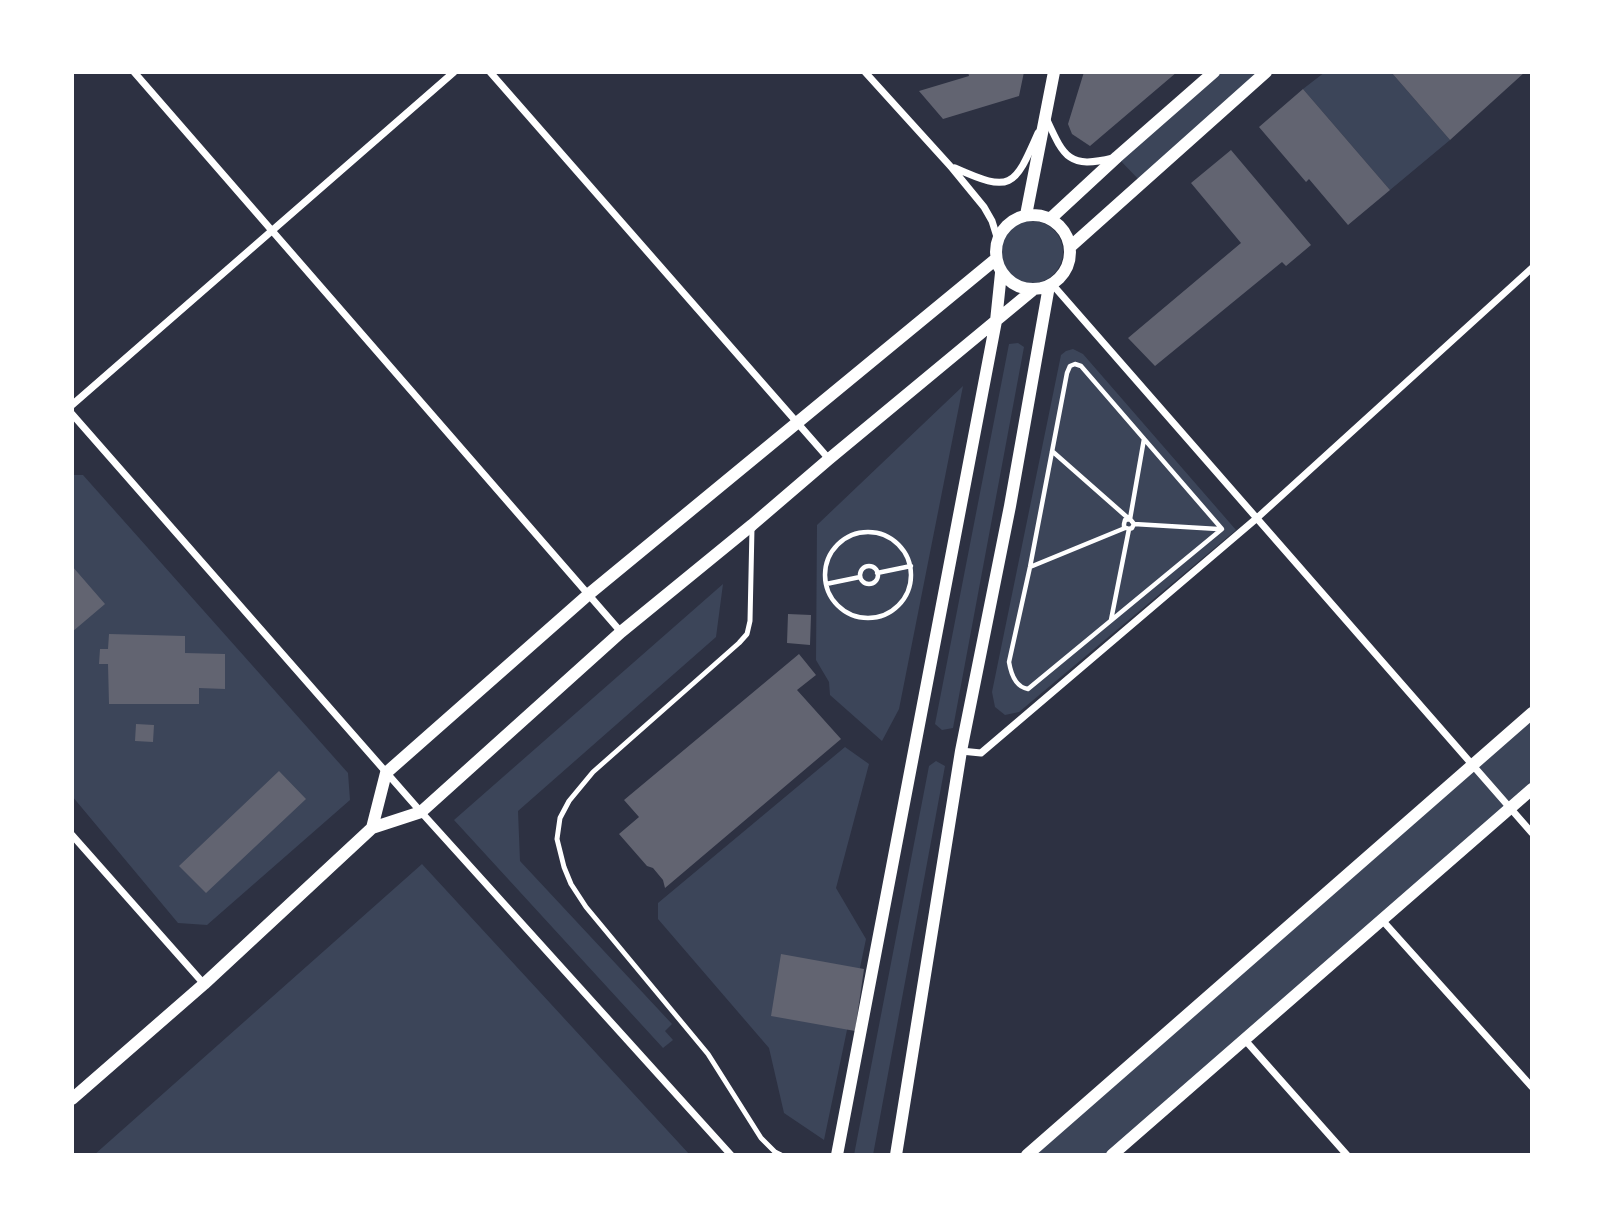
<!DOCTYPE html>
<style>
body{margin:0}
#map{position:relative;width:1604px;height:1227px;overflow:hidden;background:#2d3142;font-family:Rubik,sans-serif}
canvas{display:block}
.frame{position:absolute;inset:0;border:74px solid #fff;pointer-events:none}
</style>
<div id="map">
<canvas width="1604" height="1227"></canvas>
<div class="frame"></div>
</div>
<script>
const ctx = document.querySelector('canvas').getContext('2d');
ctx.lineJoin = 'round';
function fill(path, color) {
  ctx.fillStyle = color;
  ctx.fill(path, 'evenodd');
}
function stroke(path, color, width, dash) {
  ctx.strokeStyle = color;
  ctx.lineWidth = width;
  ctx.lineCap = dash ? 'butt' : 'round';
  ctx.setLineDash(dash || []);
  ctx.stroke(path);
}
fill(new Path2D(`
 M1214 72H1266L1142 183 1117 157Z
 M1325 72H1391L1450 140 1390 190 1303 89Z
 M1001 252a31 31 0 1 1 62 0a31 31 0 1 1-62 0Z
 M1018 343 1024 347 953 728 942 730 935 724 1009 344Z
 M1073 349 1083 354 1236 530 1019 712 1005 715 995 707 992 692 1061 355 1066 351Z
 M963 386 899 709 882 741 830 695 829 682 816 660 817 525Z
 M72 475H83L348 773 350 800 207 925 178 923 72 796Z
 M723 584 716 637 518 811 520 861 672 1024 665 1031 673 1040 663 1048 454 820Z
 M1532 713V789L1112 1155H1027Z
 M845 747 869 764 836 888 866 939 824 1140 784 1113 769 1048 658 919V903Z
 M936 761 945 766 873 1155H854L929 766Z
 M422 864 690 1155H94Z`), '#3c4559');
fill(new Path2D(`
 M968 72H1024L1019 96 943 119 919 91 969 76Z
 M1084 72H1177L1090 146 1072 134 1068 124Z
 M1391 72H1525L1450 140Z
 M1303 89 1390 190 1348 225 1309 179 1306 182 1259 127Z
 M1231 150 1311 245 1286 266 1282 262 1155 366 1128 338 1241 243 1191 183Z
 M72 566 105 604 72 632Z
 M788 614 811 615 810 645 787 643Z
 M109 634 185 636V653L225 654V689L199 688V704H109L108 664H99L100 649H108Z
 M799 654 816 675 797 690 841 739 665 888 663 880 653 868 647 866 619 834 639 817 624 800Z
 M136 724 154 725 153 742 135 741Z
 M279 771 306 799 206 893 179 866Z
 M781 954 864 969 855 1031 771 1016Z`), '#626471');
stroke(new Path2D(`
 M1075 364 1081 366 1222 529 1028 689C1015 687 1011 674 1009 662L1030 567 1067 373 1070 366Z
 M1052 451 1128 518
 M1130 519 1144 439
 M1134 524 1218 529
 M825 575a43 43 0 1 1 86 0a43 43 0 1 1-86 0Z
 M860 575a9 9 0 1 1 18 0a9 9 0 1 1-18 0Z
 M1030 567 1125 528
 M877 573 911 566
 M826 584 860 577
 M1111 620 1129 529 1132 528 1134 524 1130 519 1125 520 1124 524V527L1129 529`), '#fff', 4.5);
stroke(new Path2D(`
 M752 528 750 621 747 634 739 643 593 772 569 801 560 818 557 839 564 867 571 884 586 907 708 1054 761 1138 775 1152 781 1155`), '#fff', 5);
stroke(new Path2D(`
 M134 72 621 632
 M490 72 829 459
 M865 72 952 168 984 207 992 221 997 237 996 245
 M1047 120C1064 157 1069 169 1113 158
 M955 168C1011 193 1014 188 1038 133
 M1052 284 1532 833
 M72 405 454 72
 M72 414 421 812 731 1155
 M961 751 981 753 1257 518 1532 268
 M72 835 204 984
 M1382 920 1532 1087
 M1245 1040 1347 1155`), '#fff', 7);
stroke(new Path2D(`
 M996 252a37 37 0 1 1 74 0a37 37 0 1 1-74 0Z
 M1026 215 1054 72
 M1050 219 1117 157 1214 72
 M1070 247 1266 72
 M372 828 386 773 589 594 996 259
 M72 1099 204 984 372 828 421 812 621 632 752 525 829 459 1033 290
 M837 1155 996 321 1001 273
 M896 1155 961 751 1010 506 1049 286
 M1027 1155 1532 713
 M1112 1155 1532 789`), '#fff', 12);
</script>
